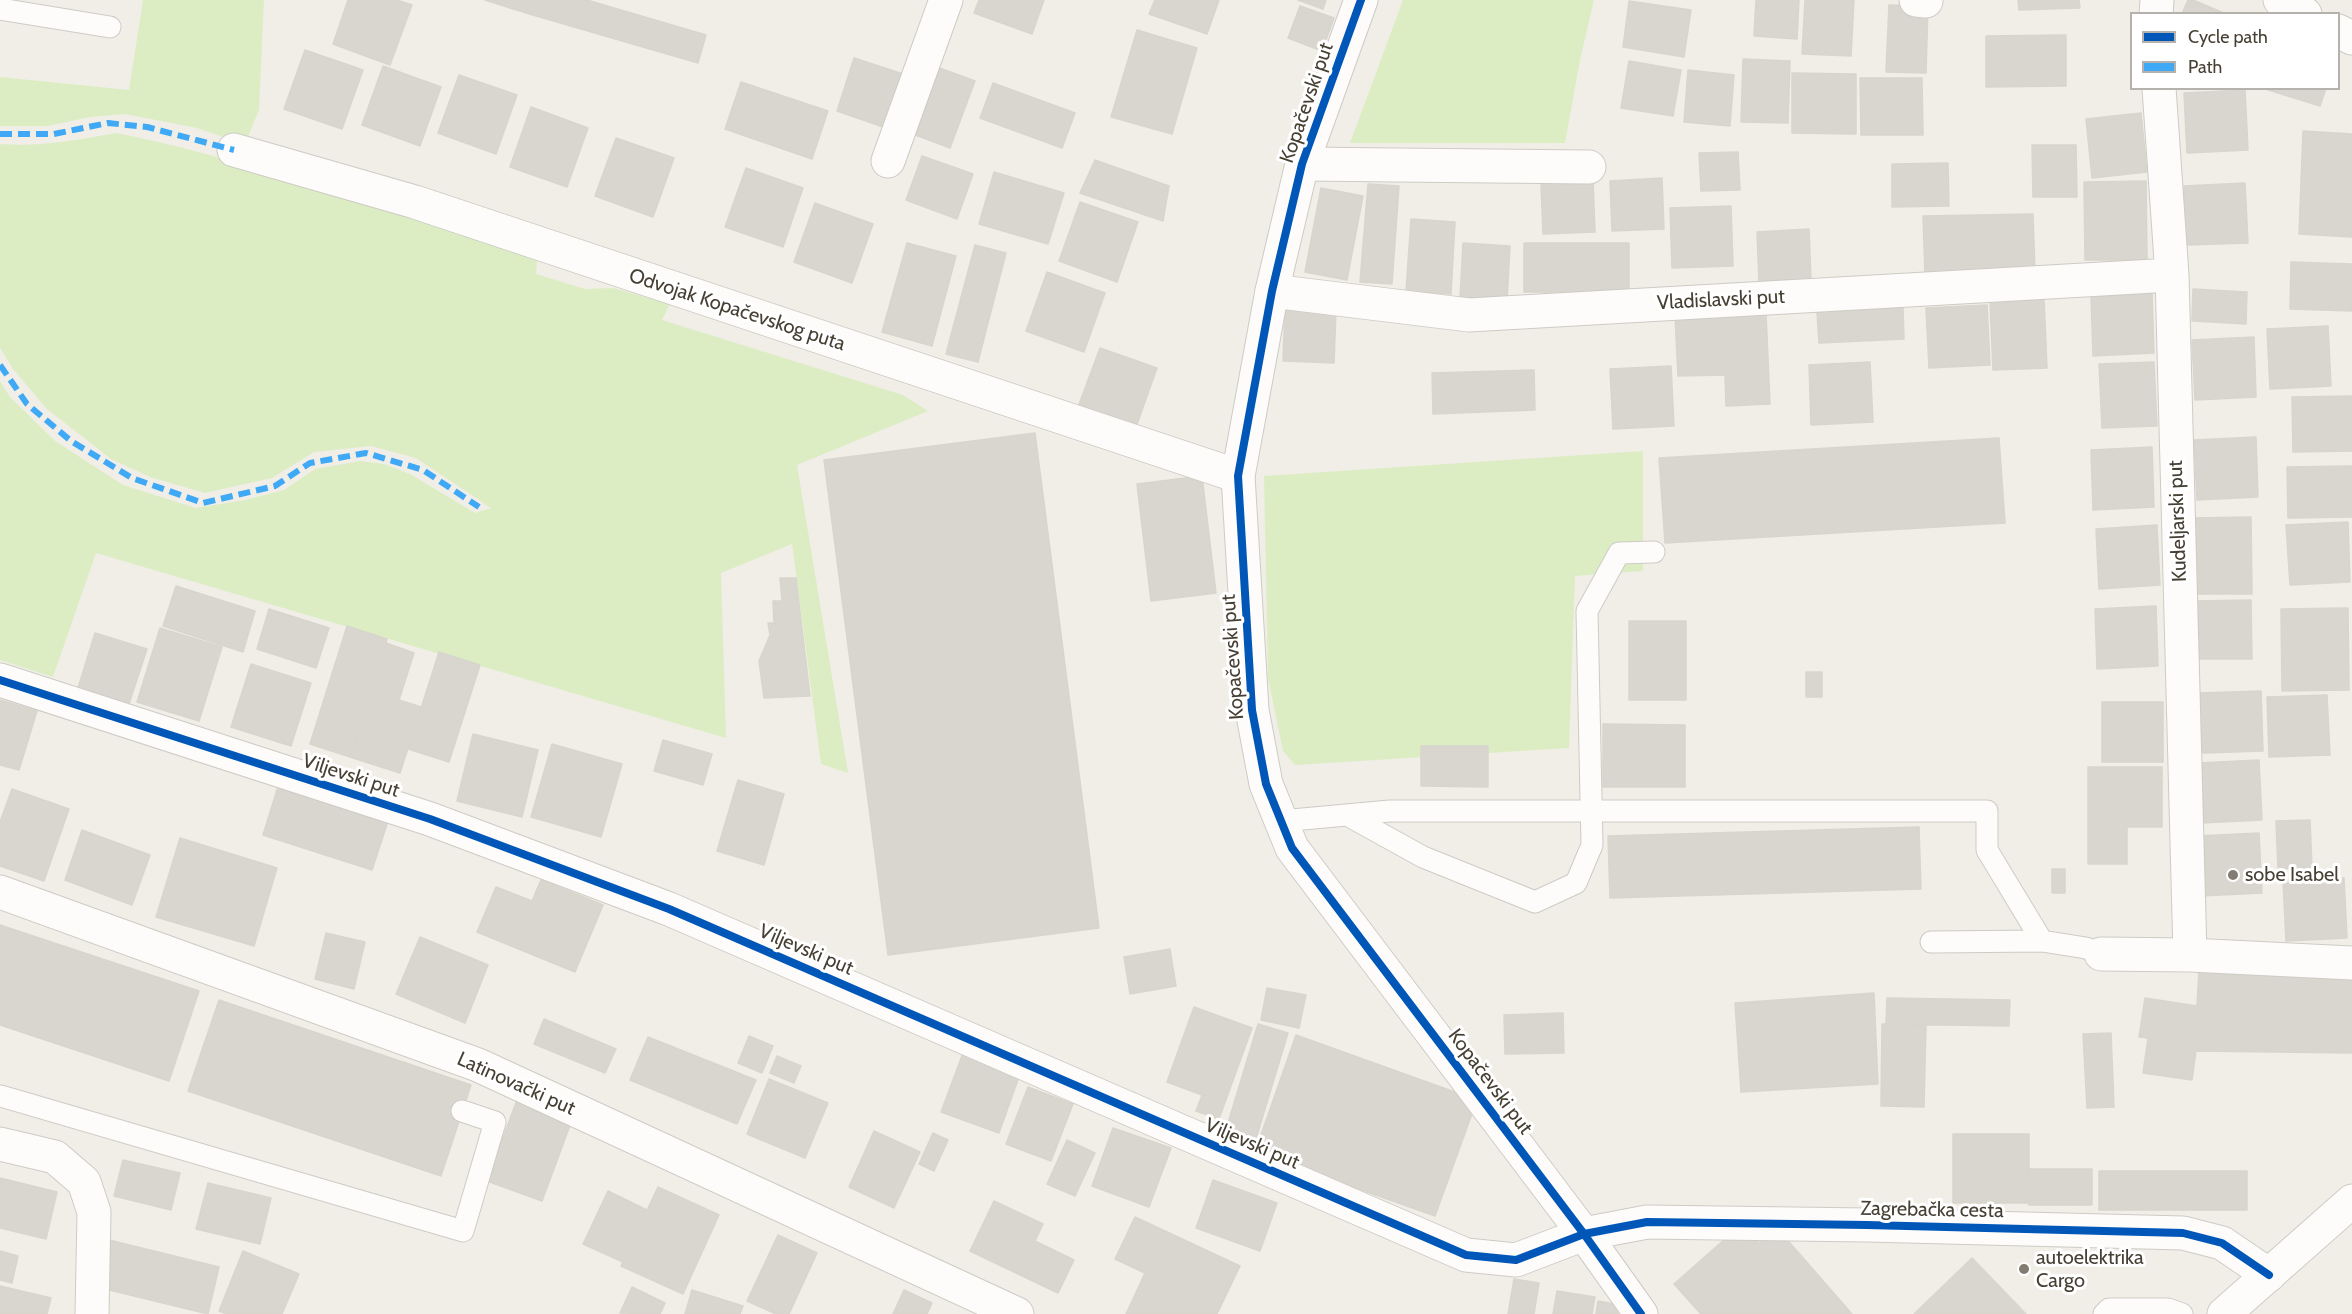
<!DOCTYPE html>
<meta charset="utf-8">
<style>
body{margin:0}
#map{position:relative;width:2352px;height:1314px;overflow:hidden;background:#f0eee7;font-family:Cabin,sans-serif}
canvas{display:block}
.legend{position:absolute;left:2130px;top:12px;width:210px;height:78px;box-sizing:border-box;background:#fff;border:2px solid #b5b2ad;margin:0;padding:8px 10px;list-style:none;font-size:18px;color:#463f33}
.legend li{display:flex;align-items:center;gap:12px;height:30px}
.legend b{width:30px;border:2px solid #b5b2ad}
</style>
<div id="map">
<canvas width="2352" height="1314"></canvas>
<ul class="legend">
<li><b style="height:8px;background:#0057b8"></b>Cycle path</li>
<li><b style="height:8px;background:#3fa9f5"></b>Path</li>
</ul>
</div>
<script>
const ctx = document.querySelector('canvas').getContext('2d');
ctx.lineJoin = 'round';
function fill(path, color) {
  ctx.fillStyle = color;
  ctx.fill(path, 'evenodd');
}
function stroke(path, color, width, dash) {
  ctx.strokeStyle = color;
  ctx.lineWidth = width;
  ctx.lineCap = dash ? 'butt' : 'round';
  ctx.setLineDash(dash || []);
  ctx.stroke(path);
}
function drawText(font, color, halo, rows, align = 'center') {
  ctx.font = font + ' Cabin,sans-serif';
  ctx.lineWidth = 6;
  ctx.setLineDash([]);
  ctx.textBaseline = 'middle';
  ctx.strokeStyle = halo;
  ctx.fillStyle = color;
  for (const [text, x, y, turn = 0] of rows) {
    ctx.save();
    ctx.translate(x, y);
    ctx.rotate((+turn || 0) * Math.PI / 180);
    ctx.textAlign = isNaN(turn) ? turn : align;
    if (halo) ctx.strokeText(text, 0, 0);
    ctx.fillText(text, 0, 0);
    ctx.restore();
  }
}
fill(new Path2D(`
 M143 0H264L259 110 247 139 232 140 197 128 125 114 90 117 48 126H0V77L129 90Z
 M1403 0H1594L1580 60 1565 143H1350Z
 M116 133C176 144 234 162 293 179 375 204 457 230 537 261L536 274 585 289 613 288 670 304 662 320 903 395 928 411 797 465 848 773 821 764 792 544 721 573 726 738 96 553 53 677 0 660V381L10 397 55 441 123 485 196 508 245 500 284 490 315 469 360 461 384 464 410 474 475 513 491 508 416 458 371 446 314 452 272 478 205 493 150 477 111 459 47 409 13 369 0 348V144C39 147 78 140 116 133Z
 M1643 451V571L1575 576 1569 748 1295 765 1283 751 1268 678 1264 476Z`), '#dcedc4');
const building = new Path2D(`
 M348 0H397L412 5 390 65 333 44Z
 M485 0H530L526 13Z
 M530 0H587L706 35 698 63 526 13Z
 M979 0H1044L1032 34 974 13Z
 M1155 0H1219L1207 34 1149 14Z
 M1298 0H1326L1323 9Z
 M1756 0H1799L1797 39 1754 36Z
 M1805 0H1854L1851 56 1802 54Z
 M2018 0H2079L2080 8 2019 10Z
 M2188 0H2193L2226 14H2182Z
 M1629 1 1691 10 1684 57 1623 47Z
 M1889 5 1928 6 1926 73 1886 72Z
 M1300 6 1334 18 1322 51 1288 38Z
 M1137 30 1197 48 1172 134 1111 117Z
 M2066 35V86L1986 87V36Z
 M305 50 363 70 342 129 284 109Z
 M854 58 903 74 886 128 837 111Z
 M1743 59 1790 61 1788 123 1741 122Z
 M1629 61 1681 70 1673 116 1621 108Z
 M383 66 441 87 420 146 362 125Z
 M934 66 975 81 950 148 910 133Z
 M1688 70 1734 75 1730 126 1684 122Z
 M1792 73 1856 74V134L1792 133Z
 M459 75 517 95 496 154 438 133Z
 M1860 78H1922L1923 135H1861Z
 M741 82 828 111 812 159 725 129Z
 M993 83 1075 113 1062 148 980 118Z
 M2262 88H2326L2320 106Z
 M2245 90 2248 150 2187 153 2184 93Z
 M531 107 588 128 567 187 510 167Z
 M2141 113 2147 172 2092 178 2086 119Z
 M2303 131 2352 134V237L2299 234Z
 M616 138 674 158 653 217 595 196Z
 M2032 145H2076L2077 197H2033Z
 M1738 152 1740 190 1701 191 1699 153Z
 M922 156 973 174 957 219 906 200Z
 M1095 160 1169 186 1163 221 1080 193Z
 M1948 163 1949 206 1892 207V164Z
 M746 168 803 188 783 247 725 227Z
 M994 172 1064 193 1048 244 979 224Z
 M1662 178 1664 229 1612 231 1610 181Z
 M1593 181 1595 232 1543 234 1541 183Z
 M2146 181 2147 260H2085L2084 182Z
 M2245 183 2248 243 2187 245 2184 186Z
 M1368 184 1399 186 1392 284 1360 282Z
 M1321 188 1363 196 1347 280 1305 272Z
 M1080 202 1138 222 1117 282 1059 261Z
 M815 203 873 224 852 283 794 262Z
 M1731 206 1733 266 1672 268 1670 208Z
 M2033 214 2035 272 1925 275 1923 216Z
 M1411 219 1455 222 1451 294 1406 291Z
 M1809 229 1811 280 1759 282 1757 232Z
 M907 243 956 256 932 346 882 332Z
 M1463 243 1510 246 1507 301 1460 298Z
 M1524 243H1629V292H1524Z
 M975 245 1006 253 978 362 946 354Z
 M2291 262 2352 264V311L2290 309Z
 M1047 272 1105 293 1084 352 1026 331Z
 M2193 289 2247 292 2246 324 2192 321Z
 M2152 293 2154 353 2093 356 2091 296Z
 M2044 298 2047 368 1993 370 1990 301Z
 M1987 305 1990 365 1929 368 1926 308Z
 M1285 307 1336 309 1334 363 1283 361Z
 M1903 308 1904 339 1819 343 1817 312Z
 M1766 313 1770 404 1726 406 1725 375 1678 376 1675 316Z
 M2328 326 2331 386 2270 389 2267 329Z
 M2254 337 2256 397 2195 400 2192 340Z
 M1100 348 1157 368 1136 427 1078 407Z
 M1870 362 1873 422 1811 425 1809 365Z
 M2154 362 2157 426 2102 428 2099 364Z
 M1671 366 1674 426 1613 429 1610 369Z
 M1534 370 1535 410 1433 414 1432 373Z
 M2352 396V451L2293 452 2292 397Z
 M1035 433 1099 928 888 955 824 460Z
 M2256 437 2258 497 2197 500 2194 440Z
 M1999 438 2005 523 1665 543 1659 458Z
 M2152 447 2154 507 2093 510 2091 450Z
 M2352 466V517L2288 518 2287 467Z
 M1202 476 1216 593 1151 601 1137 484Z
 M2251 517 2252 594H2194L2192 518Z
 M2348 522 2350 582 2290 585 2286 525Z
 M2157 525 2160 585 2099 589 2096 529Z
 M780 578H796L810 696 764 698 759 661 770 635 768 623H774L773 601H782Z
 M176 586 255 611 243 652 163 626Z
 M2251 600 2252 659H2199L2198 601Z
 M2156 606 2158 666 2097 669 2095 609Z
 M2348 608 2349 690 2282 691 2281 609Z
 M269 609 329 628 316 668 257 649Z
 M1629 621H1686V700H1629Z
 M347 626 387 639 350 757 310 744Z
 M160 628 222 647 199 721 137 702Z
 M95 633 147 649 129 704 78 688Z
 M386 643 414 653 399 700 371 691Z
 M439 652 480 665 449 762 408 749Z
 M251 664 311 683 291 746 231 727Z
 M1806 672H1822V697H1806Z
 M371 691 421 707 400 773 350 757Z
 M2261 691 2263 751 2203 753 2199 693Z
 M2327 695 2330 755 2269 757 2267 697Z
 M0 700 37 711 19 770 0 765Z
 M2102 702H2163V762H2102Z
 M1603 724 1685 725V787H1603Z
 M473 734 538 750 522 817 457 801Z
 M663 740 712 754 703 785 654 771Z
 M552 744 622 764 601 837 531 817Z
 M1421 746H1488V787L1421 786Z
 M2259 760 2262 820 2201 823 2198 763Z
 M2088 767H2162V827H2127V864H2088Z
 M280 780 390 815 372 870 263 835Z
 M738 780 784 794 764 865 717 851Z
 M12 789 69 809 44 881 0 866V822Z
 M2310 820 2312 868 2278 869 2276 821Z
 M1919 827 1921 889 1610 898 1608 836Z
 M82 830 150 855 132 905 65 880Z
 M2259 833 2262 893 2200 896 2198 836Z
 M180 838 277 868 254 946 156 917Z
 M2052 869H2065V893H2052Z
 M2344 878 2347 938 2286 941 2283 881Z
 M541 880 603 905 575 972 477 932 496 887 532 901Z
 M0 925 199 991 169 1081 0 1025Z
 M326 933 365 942 354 989 315 979Z
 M420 937 488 965 465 1023 396 994Z
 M1170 949 1176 986 1130 994 1124 957Z
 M2199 970 2352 973V1053L2196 1051 2192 1080 2143 1073 2148 1038 2139 1037 2145 998 2197 1006Z
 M1267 988 1306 995 1299 1028 1261 1020Z
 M1874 993 1878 1084 1741 1092 1735 1003Z
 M1887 998 2010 1000 2009 1026 1886 1024Z
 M219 1000 471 1085 441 1176 188 1091Z
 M1194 1007 1252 1028 1219 1119 1196 1111 1202 1095 1167 1082Z
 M1563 1013 1564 1053 1505 1054 1504 1015Z
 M544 1019 616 1049 605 1073 534 1044Z
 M1258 1024 1288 1033 1255 1142 1225 1133Z
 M1882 1024 1926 1025 1924 1107 1881 1106Z
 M2111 1033 2114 1107 2087 1108 2083 1034Z
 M1296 1035 1477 1100 1435 1216 1255 1152Z
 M749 1036 773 1046 762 1073 738 1063Z
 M648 1037 756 1080 737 1124 630 1080Z
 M963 1053 1020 1074 999 1133 941 1112Z
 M777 1056 801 1066 794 1083 770 1073Z
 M769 1079 828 1103 805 1158 747 1134Z
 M1028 1087 1073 1104 1051 1161 1006 1144Z
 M517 1100 572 1120 542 1201 487 1181Z
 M1113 1128 1171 1148 1149 1207 1092 1186Z
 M874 1131 920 1152 894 1208 849 1187Z
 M933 1133 948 1140 934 1171 919 1164Z
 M1953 1134H2029V1203H1953Z
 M1067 1140 1095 1153 1075 1196 1047 1184Z
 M123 1160 180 1173 171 1210 114 1196Z
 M2029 1169H2092V1205H2029Z
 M2099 1171H2247V1210H2099Z
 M0 1178 57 1192 46 1239 0 1228Z
 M1213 1180 1277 1203 1260 1251 1196 1228Z
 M208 1183 271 1198 260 1244 196 1229Z
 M658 1187 719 1215 683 1294 621 1266Z
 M608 1191 647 1210 623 1262 583 1244Z
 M994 1201 1043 1224 1035 1241 1074 1260 1058 1293 970 1251Z
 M1135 1217 1240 1266 1217 1314H1126L1145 1273 1115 1259Z
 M1742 1224 1759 1243 1776 1227 1852 1314H1701L1674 1284Z
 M778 1235 817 1253 789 1314H776L747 1301Z
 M109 1240 219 1267 208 1314 97 1287Z
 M0 1251 18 1256 12 1283 0 1280Z
 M243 1251 299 1274 282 1314H227L219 1311Z
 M1972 1258 2026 1314H1914Z
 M1514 1279 1539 1283 1534 1314H1508Z
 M0 1286 51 1298 47 1314H0Z
 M632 1287 665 1303 660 1314 620 1313Z
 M692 1290 743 1306 740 1314H685Z
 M904 1290 932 1303 927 1314H893Z
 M1557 1291 1595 1297 1592 1314H1553Z
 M1598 1301 1620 1305 1618 1314H1596Z`);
fill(building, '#d9d6cf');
stroke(building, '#d8d5cd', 1.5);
const service = new Path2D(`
 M0 9 110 27
 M1347 815 1423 857 1535 902 1576 883 1592 845 1587 611 1619 553 1654 552
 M1281 821 1390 811H1987V850L2042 941 1931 942
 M2042 941 2086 948 2101 954
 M1 1096 463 1231 495 1122 462 1111
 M2104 1314 2109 1309H2168L2182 1314`);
const minor = new Path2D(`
 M1916 0 1926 1
 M2280 0 2305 14
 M2156 14 2157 0
 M2338 31 2352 38
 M2159 88 2172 275 2190 955
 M234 150 415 202 1238 476
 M888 161 946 0
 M1302 164 1589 167
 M1272 291 1469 315 2172 275
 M0 680 430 819 669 909 1466 1255 1516 1260 1584 1234 1647 1222 1867 1225 2183 1233 2222 1243 2269 1275
 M0 892 478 1065 1017 1314
 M2101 954 2190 955 2352 963
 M0 1144 55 1157 84 1182 94 1212 92 1314`);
const tertiary = new Path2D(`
 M1361 0 1302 164 1272 291 1238 476 1252 710 1266 784 1292 848 1584 1234 1641 1314
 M2224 1314 2352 1201`);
stroke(service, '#cecbc5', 23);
stroke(minor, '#cecbc5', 35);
stroke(tertiary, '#cecbc5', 35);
stroke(service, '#fdfcfb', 21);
stroke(minor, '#fdfcfb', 33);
stroke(tertiary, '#fdfcfb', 33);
stroke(new Path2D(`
 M0 134H54L108 123 147 127 234 150
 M0 365 27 404 71 441 132 478 203 503 275 486 310 463 366 453 423 470 479 507`), '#3fa9f5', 6, [12, 6]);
stroke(new Path2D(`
 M1361 0 1302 164 1272 291 1238 476 1252 710 1266 784 1292 848 1584 1234 1641 1314
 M0 680 430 819 669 909 1466 1255 1516 1260 1584 1234 1647 1222 1867 1225 2183 1233 2222 1243 2269 1275`), '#0057b8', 8);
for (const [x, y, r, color] of [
 [2233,875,6,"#827c72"],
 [2024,1269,6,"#827c72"]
]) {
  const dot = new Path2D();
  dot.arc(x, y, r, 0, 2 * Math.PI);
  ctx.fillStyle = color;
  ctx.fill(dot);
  stroke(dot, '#fff', 2);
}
drawText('20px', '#463f33', '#fff', [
 ["Kopačevski put",1307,103,-71],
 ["Vladislavski put",1721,300,-3],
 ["Odvojak Kopačevskog puta",737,310,18],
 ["Kudeljarski put",2178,521,-92],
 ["Kopačevski put",1233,657,-94],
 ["Viljevski put",351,776,18],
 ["Viljevski put",806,950,23],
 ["Kopačevski put",1490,1082,53],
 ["Latinovački put",516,1084,24],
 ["Viljevski put",1252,1144,23],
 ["Zagrebačka cesta",1932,1210,1]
]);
drawText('20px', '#463f33', '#fff', [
 ["sobe Isabel",2245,875],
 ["autoelektrika",2036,1258],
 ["Cargo",2036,1281]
], 'left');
</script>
